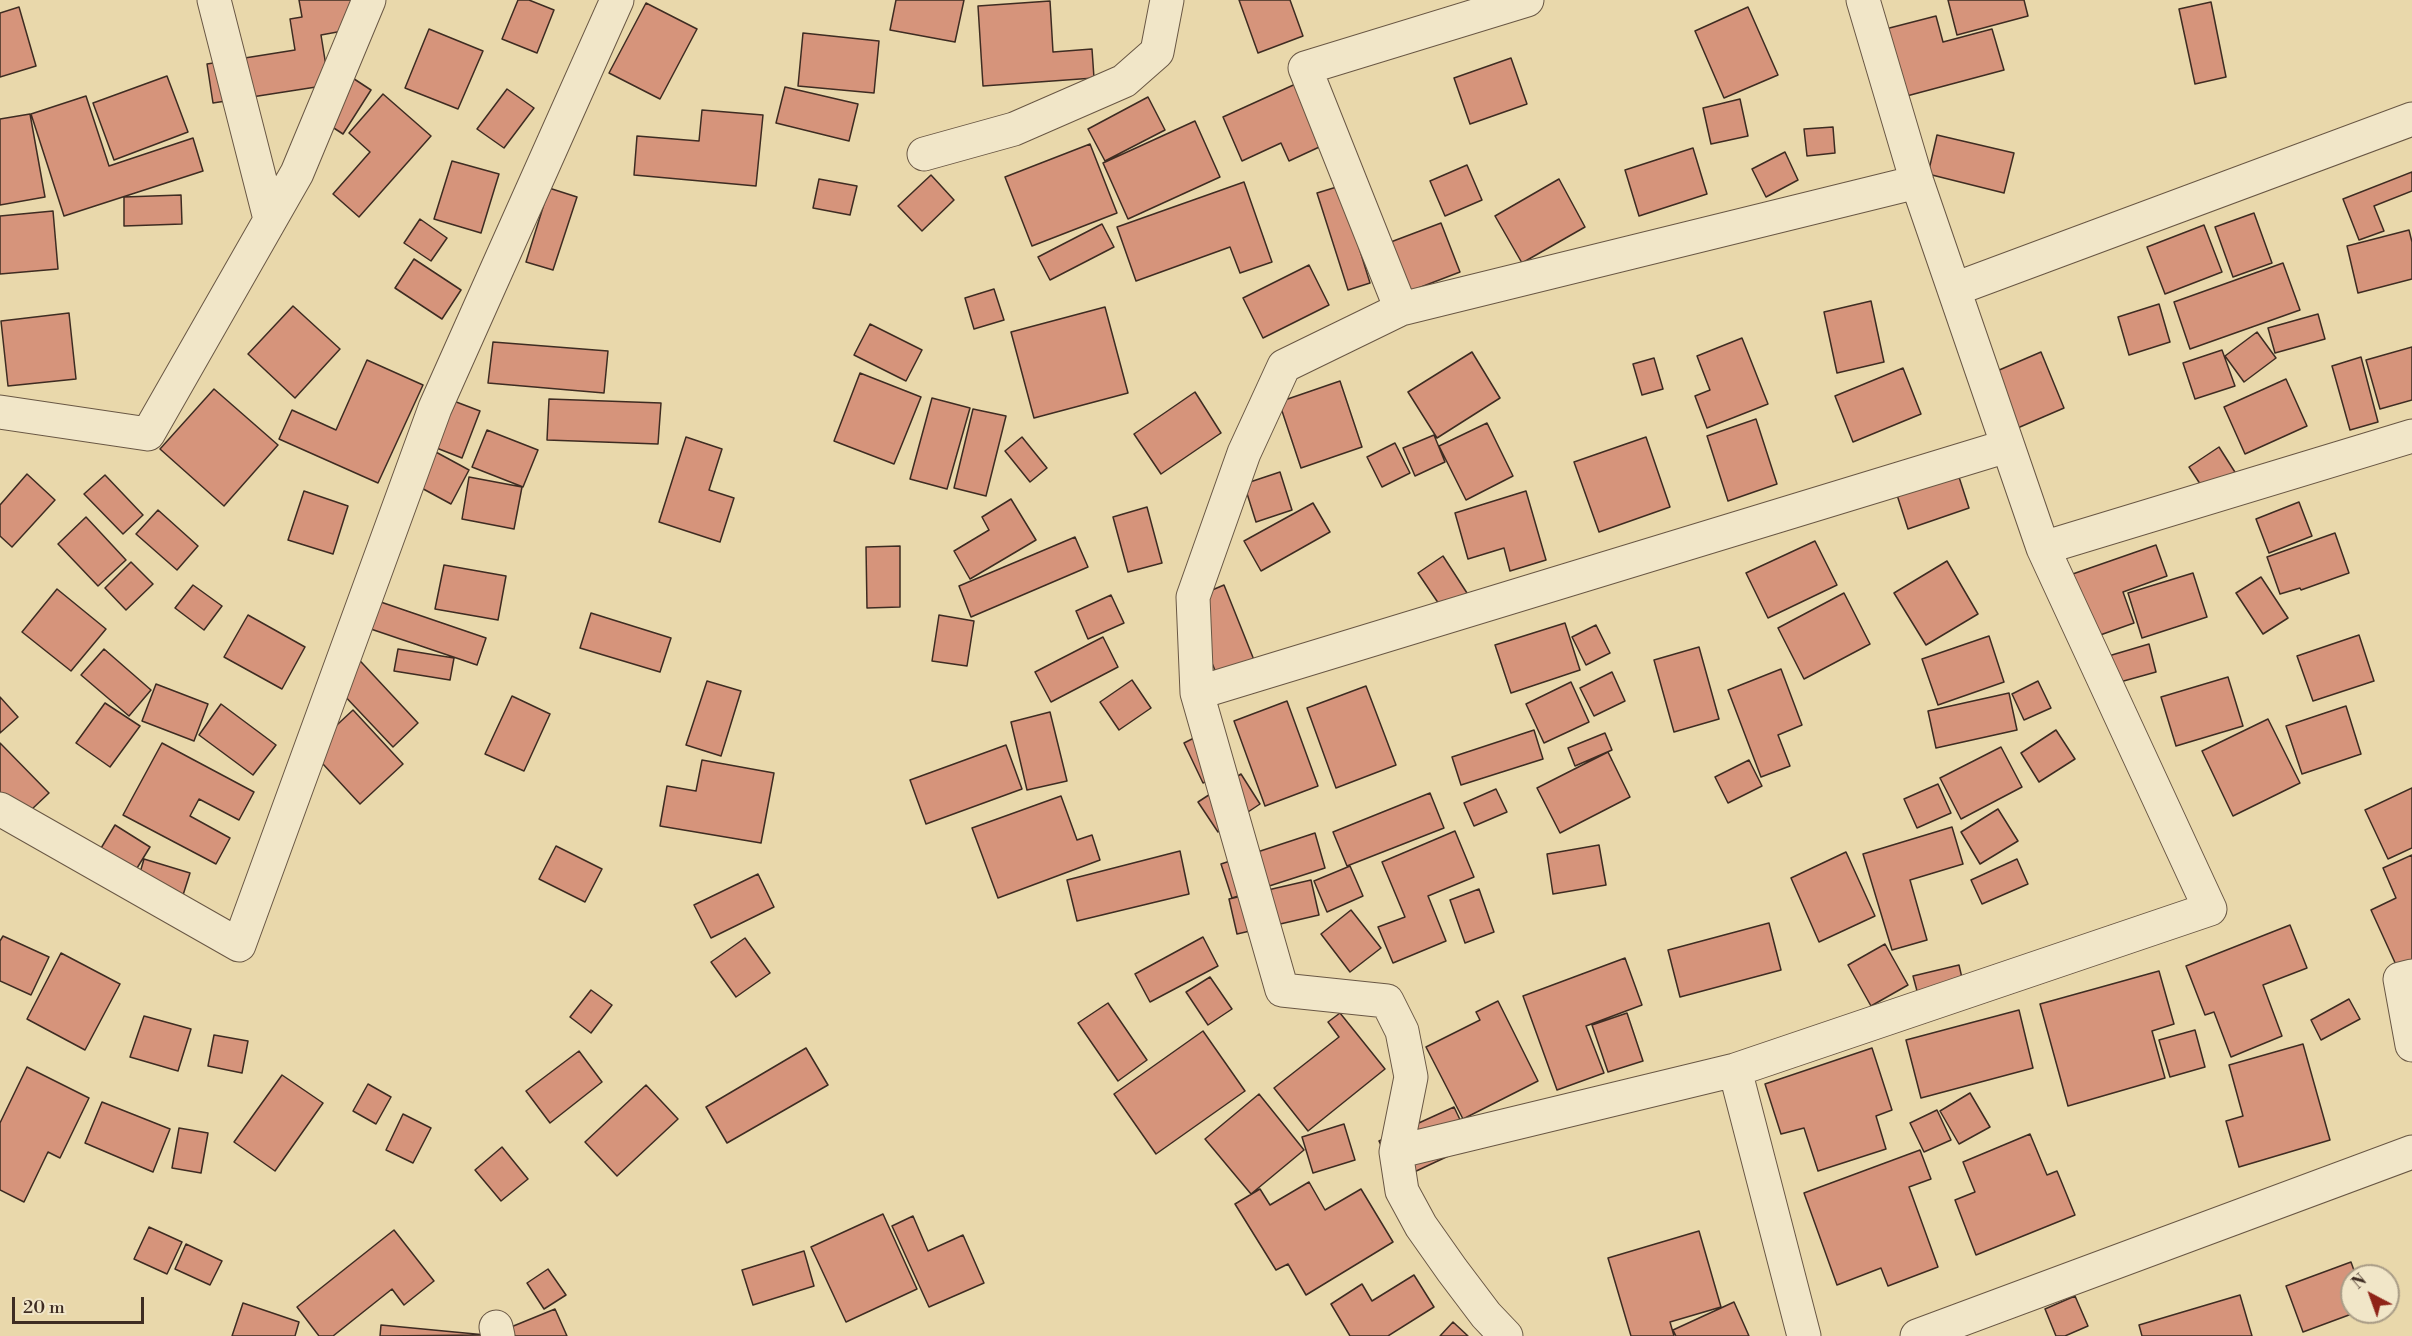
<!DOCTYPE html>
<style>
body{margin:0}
#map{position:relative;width:2412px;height:1336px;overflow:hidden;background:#e9d8ab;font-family:"Libre Bodoni",serif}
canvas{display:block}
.north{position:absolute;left:2340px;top:1264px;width:60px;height:60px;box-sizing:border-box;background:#f1e6c8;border:2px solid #a99c86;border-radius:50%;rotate:319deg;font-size:16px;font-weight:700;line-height:24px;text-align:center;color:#3e2c22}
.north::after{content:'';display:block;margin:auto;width:21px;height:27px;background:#8f2418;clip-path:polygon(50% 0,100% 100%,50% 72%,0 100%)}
.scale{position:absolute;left:12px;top:1297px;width:132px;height:27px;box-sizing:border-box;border:3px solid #3e2c22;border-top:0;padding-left:8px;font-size:18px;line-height:21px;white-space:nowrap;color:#3e2c22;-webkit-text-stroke:4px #f1e6c8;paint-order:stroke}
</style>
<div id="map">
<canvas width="2412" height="1336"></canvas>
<div class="north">N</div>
<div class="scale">20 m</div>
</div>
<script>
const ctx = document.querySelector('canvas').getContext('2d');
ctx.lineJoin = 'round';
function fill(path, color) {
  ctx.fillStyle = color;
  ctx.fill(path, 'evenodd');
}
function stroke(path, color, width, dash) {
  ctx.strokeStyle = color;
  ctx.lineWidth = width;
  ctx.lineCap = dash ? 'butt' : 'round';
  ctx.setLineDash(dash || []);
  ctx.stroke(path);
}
const building = new Path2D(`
 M299 0H354L359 28 321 35 329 85 213 103 207 64 295 50 290 19 302 17Z
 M518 0H529L554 10 537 53 502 39Z
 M896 0H964L955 42 890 30Z
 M1239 0H1290L1303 36 1258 53Z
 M1948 0H2024L2028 16 1957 35Z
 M1050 1 1053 52 1092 49 1094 78 983 86 978 6Z
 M2211 2 2226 77 2195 84 2179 9Z
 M646 3 697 29 660 99 609 73Z
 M19 7 36 66 0 77V13Z
 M1748 7 1778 75 1724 98 1695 31Z
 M1936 16 1943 42 1992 29 2004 70 1888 101 1870 33Z
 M429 29 483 51 458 109 405 88Z
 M803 33 879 41 874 93 798 86Z
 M1511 58 1527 104 1470 124 1454 78Z
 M342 71 371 90 343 134 314 115Z
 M167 76 188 132 114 160 93 103Z
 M1300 82 1328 143 1289 161 1281 143 1242 161 1223 117Z
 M785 87 858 104 849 141 776 123Z
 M507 89 534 108 504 148 477 129Z
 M383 94 431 136 359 217 333 194 370 152 349 133Z
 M86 96 109 166 193 138 203 171 64 216 31 114Z
 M1148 97 1165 130 1105 161 1088 129Z
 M1740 99 1748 136 1711 144 1703 108Z
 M702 110 763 115 756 186 634 175 637 136 699 141Z
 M30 114 45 197 0 205V119Z
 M1195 121 1220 177 1128 219 1103 163Z
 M1833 127 1835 153 1807 156 1804 129Z
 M1937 135 2014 153 2004 193 1928 174Z
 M1090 144 1117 213 1032 246 1005 177Z
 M1693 148 1707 194 1639 216 1625 170Z
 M1785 152 1798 180 1766 197 1752 169Z
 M452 161 499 174 481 233 434 219Z
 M1467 165 1482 200 1445 216 1430 181Z
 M2412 172V191L2374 206 2384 231 2359 240 2343 199Z
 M931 175 954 200 922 231 898 206Z
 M819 179 857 186 850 215 813 208Z
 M1559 179 1585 227 1522 263 1495 216Z
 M1244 182 1272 262 1240 273 1230 247 1136 281 1117 227Z
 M1340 186 1370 283 1348 290 1317 193Z
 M549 188 577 197 553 270 526 262Z
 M181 195 182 224 124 226V197Z
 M53 211 58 269 0 274V216Z
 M2254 213 2272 263 2233 277 2215 227Z
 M420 219 447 238 431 261 404 243Z
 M1441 223 1460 272 1387 300 1367 251Z
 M1102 224 1114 247 1050 280 1038 257Z
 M2204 225 2222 272 2165 294 2147 247Z
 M2409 230 2412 242V279L2358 293 2347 246Z
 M414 259 461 290 442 319 395 288Z
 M2283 263 2300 310 2190 349 2174 302Z
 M1309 265 1329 305 1263 338 1243 298Z
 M994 289 1004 320 974 329 965 298Z
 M1871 301 1884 362 1837 373 1824 312Z
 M2159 304 2170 342 2129 355 2118 317Z
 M293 306 340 349 295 398 248 354Z
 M1105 307 1128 393 1034 418 1011 332Z
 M69 313 76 379 8 386 1 321Z
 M2318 314 2325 339 2275 353 2268 328Z
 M870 324 922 350 906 381 854 355Z
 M2257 332 2276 358 2244 382 2225 356Z
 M1742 338 1768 404 1707 428 1695 396 1710 390 1697 356Z
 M493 342 608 351 604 393 488 383Z
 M2412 347V400L2380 409 2366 360Z
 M2222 350 2235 386 2195 399 2183 363Z
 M1472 352 1500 398 1437 438 1408 392Z
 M2041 352 2064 408 2006 433 1983 377Z
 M2361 357 2378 422 2350 430 2332 366Z
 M1654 358 1663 389 1642 395 1633 364Z
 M367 360 423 385 378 483 279 439 292 410 336 430Z
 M1903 368 1921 414 1853 442 1835 396Z
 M860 373 921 397 894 464 834 441Z
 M2286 379 2307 426 2245 454 2224 407Z
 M1340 381 1362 447 1301 468 1279 402Z
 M214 389 278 445 224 506 160 449Z
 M1195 392 1221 433 1161 474 1134 434Z
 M932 398 970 408 947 489 910 479Z
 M549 399 661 403 658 444 547 440Z
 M451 400 480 411 462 458 434 447Z
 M973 409 1006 416 986 496 954 488Z
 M1756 419 1777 484 1728 501 1707 436Z
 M1487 423 1513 476 1466 500 1439 446Z
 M487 430 538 450 523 487 472 467Z
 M1434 435 1445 462 1415 476 1403 448Z
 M686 437 722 449 709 490 734 498 720 542 659 522Z
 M1022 437 1047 468 1030 482 1005 451Z
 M1646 437 1670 507 1599 532 1574 462Z
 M1395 443 1410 473 1382 487 1367 457Z
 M2219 447 2240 480 2210 499 2189 467Z
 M434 451 469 470 451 504 416 485Z
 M1280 472 1292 510 1256 522 1244 484Z
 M27 474 55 500 12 547 0 536V505Z
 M1958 474 1969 508 1908 529 1897 495Z
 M105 475 143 515 123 534 84 494Z
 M469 477 522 487 514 529 462 519Z
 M304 491 348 506 333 554 288 540Z
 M1526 491 1546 560 1510 571 1504 548 1468 559 1455 513Z
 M1011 499 1036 540 970 579 954 551 989 530 982 517Z
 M2299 502 2312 536 2269 553 2256 519Z
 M1313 503 1330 532 1261 571 1244 541Z
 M1147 507 1162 563 1128 572 1113 517Z
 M158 510 198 546 177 570 136 534Z
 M86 517 126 560 98 586 58 544Z
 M2335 533 2349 573 2301 590 2300 588 2280 594 2267 557Z
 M1075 537 1088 567 971 617 959 586Z
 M1815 541 1837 585 1768 618 1746 573Z
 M2156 545 2167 576 2123 592 2134 623 2089 639 2067 576Z
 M900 546V607L867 608 866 547Z
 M1443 556 1467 593 1443 610 1418 573Z
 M1947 561 1978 614 1926 645 1894 593Z
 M131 562 153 584 126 610 105 588Z
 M444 565 506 576 498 620 435 609Z
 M2193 573 2207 617 2142 638 2128 593Z
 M2261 577 2288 618 2263 634 2236 593Z
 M193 585 222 606 204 630 175 608Z
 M1224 585 1254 660 1217 675 1186 601Z
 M57 589 106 629 71 671 22 632Z
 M1844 593 1870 644 1804 679 1778 628Z
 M1111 595 1124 623 1088 639 1076 611Z
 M369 598 486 638 477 665 359 625Z
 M591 613 671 638 660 672 580 648Z
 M248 615 305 647 282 689 224 657Z
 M939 615 974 621 967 666 932 661Z
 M1565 623 1580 670 1511 693 1495 645Z
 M1596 625 1610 653 1586 665 1572 637Z
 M2359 635 2374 681 2313 701 2297 656Z
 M1989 636 2004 682 1938 705 1922 659Z
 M1103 637 1118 667 1051 702 1035 672Z
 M2149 644 2156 672 2102 687 2095 660Z
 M1699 647 1719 719 1674 732 1654 660Z
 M104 649 151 690 129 716 81 675Z
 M349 649 418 723 393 747 323 673Z
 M398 649 454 658 450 680 394 671Z
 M1781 669 1802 725 1778 735 1790 766 1761 777 1728 690Z
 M1612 672 1625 701 1594 716 1580 688Z
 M2228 677 2243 726 2176 746 2161 697Z
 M1132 680 1151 708 1119 730 1100 702Z
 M707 681 741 691 721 756 686 745Z
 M2038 681 2051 708 2024 720 2012 694Z
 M1571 682 1589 722 1544 743 1526 704Z
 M156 684 208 704 194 741 142 721Z
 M1366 686 1396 765 1336 788 1307 708Z
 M2009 693 2017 730 1936 748 1928 711Z
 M512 696 550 714 524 771 485 754Z
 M0 697 18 717 0 733Z
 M1287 701 1318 786 1265 806 1234 721Z
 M105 703 140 726 110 767 76 743Z
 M221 704 276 745 253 775 199 735Z
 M2346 706 2361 754 2302 774 2286 726Z
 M353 710 403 764 360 804 310 750Z
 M1050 712 1067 781 1027 790 1011 722Z
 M2268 719 2300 783 2233 816 2202 751Z
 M1214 728 1234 768 1203 783 1184 743Z
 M1534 730 1543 759 1461 785 1452 757Z
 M2056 730 2075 759 2039 782 2021 753Z
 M1605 733 1612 750 1575 766 1568 748Z
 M0 743 49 793 12 828 0 816Z
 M162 743 254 792 239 820 199 799 190 816 230 838 216 864 123 815Z
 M1006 745 1022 789 926 824 910 780Z
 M2001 747 2022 787 1961 819 1940 778Z
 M1608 752 1630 797 1560 833 1537 788Z
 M702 760 774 773 761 843 660 826 667 786 696 791Z
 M1749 760 1762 786 1728 803 1715 777Z
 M1241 774 1260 804 1218 832 1198 802Z
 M1938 784 1951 813 1917 828 1904 799Z
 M2412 788V848L2388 859 2365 810Z
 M1496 789 1507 812 1474 826 1464 803Z
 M1430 793 1444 828 1347 866 1333 832Z
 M1061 796 1077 840 1092 835 1100 860 998 898 972 828Z
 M1998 809 2018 841 1980 864 1961 832Z
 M115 825 150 847 121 894 86 873Z
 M1952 827 1963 864 1910 880 1927 940 1892 950 1863 854Z
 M1455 831 1474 877 1428 896 1446 941 1393 963 1378 927 1405 917 1382 862Z
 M1315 833 1325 868 1232 898 1221 864Z
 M1599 845 1606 885 1553 894 1547 854Z
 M556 846 602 869 585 902 539 879Z
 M1180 851 1189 894 1077 921 1067 880Z
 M1846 852 1875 916 1819 942 1791 878Z
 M2412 855V961L2397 967 2371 910 2396 898 2383 868Z
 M144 859 190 873 177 914 132 900Z
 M2017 859 2028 884 1982 904 1971 880Z
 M1350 866 1363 896 1327 912 1314 881Z
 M758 874 774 907 711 938 694 905Z
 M1311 880 1319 915 1237 934 1229 899Z
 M1479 889 1494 932 1465 943 1450 900Z
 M1351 910 1381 948 1350 972 1321 934Z
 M1769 923 1781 970 1680 997 1668 950Z
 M2290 925 2307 968 2263 985 2282 1036 2231 1057 2214 1012 2205 1015 2186 966Z
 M3 936 49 957 31 995 0 981V941Z
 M1203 937 1218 966 1150 1002 1135 974Z
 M745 938 770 973 736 997 711 962Z
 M1885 944 1908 985 1871 1006 1848 965Z
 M61 953 120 984 85 1050 27 1019Z
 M1625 958 1642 1005 1586 1026 1604 1073 1557 1090 1523 996Z
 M1959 965 1965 991 1920 1002 1913 976Z
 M2159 971 2174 1024 2152 1031 2165 1078 2068 1106 2040 1004Z
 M1210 977 1232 1009 1208 1025 1186 992Z
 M591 990 612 1005 591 1033 570 1017Z
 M2349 999 2360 1019 2321 1040 2311 1020Z
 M1498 1001 1538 1081 1463 1119 1426 1047 1480 1020 1476 1012Z
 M1108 1003 1147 1060 1118 1081 1078 1023Z
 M2019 1010 2033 1068 1921 1098 1906 1040Z
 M1340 1013 1385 1069 1308 1131 1274 1088 1339 1037 1328 1022Z
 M1627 1013 1643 1061 1608 1072 1592 1025Z
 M144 1016 191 1029 178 1071 130 1057Z
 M2195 1030 2205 1067 2170 1077 2159 1040Z
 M1203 1031 1245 1091 1156 1154 1114 1094Z
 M214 1035 248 1041 242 1073 208 1066Z
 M2303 1044 2330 1140 2239 1167 2226 1121 2243 1116 2229 1065Z
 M806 1048 828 1085 727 1143 706 1107Z
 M1872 1048 1892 1110 1876 1116 1886 1149 1818 1171 1804 1128 1781 1134 1765 1084Z
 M579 1051 602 1082 550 1123 526 1091Z
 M27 1067 89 1098 60 1158 48 1152 24 1202 0 1190V1123Z
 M282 1075 323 1103 275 1171 234 1142Z
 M368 1084 391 1097 376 1124 353 1111Z
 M646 1085 678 1119 617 1176 585 1142Z
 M1970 1093 1990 1127 1959 1144 1940 1111Z
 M1259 1094 1304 1150 1251 1194 1205 1139Z
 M102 1102 170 1129 153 1172 85 1143Z
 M1454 1107 1472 1145 1397 1180 1379 1141Z
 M1937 1110 1951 1140 1924 1152 1910 1123Z
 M403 1114 431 1128 413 1163 386 1150Z
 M1344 1124 1355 1160 1313 1173 1302 1137Z
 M179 1128 208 1133 201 1173 172 1168Z
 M2030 1134 2047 1175 2057 1171 2075 1215 1976 1255 1955 1200 1975 1192 1963 1162Z
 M502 1147 528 1179 501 1201 475 1170Z
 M1920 1150 1931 1179 1909 1187 1938 1267 1888 1286 1881 1268 1837 1285 1804 1193Z
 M1309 1182 1325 1210 1361 1189 1393 1242 1306 1295 1288 1264 1276 1270 1235 1204 1260 1189 1270 1205Z
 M883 1214 917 1289 846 1322 811 1247Z
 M913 1216 928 1251 963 1235 984 1283 929 1307 892 1226Z
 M149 1227 182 1242 167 1274 134 1259Z
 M394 1230 434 1281 404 1305 392 1289 333 1336H319L297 1307Z
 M1699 1231 1721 1307 1670 1322 1674 1336H1631L1608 1258Z
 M186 1244 222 1261 210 1285 175 1269Z
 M804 1251 814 1286 753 1305 742 1270Z
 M2351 1262 2356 1276H2352V1312H2357L2303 1332 2286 1286Z
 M548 1269 566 1295 544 1309 527 1283Z
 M1414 1275 1434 1307 1388 1336H1350L1331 1304 1362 1284 1372 1301Z
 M2240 1295 2252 1336H2142L2139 1325Z
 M2075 1296 2088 1326 2065 1336H2056L2045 1309Z
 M1734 1302 1749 1336H1676L1673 1330Z
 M243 1303 299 1322 295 1336H232Z
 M555 1309 567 1336H515L511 1327Z
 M1453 1322 1468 1336H1440Z
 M381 1325 486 1335 380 1336Z`);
fill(building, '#d6947b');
stroke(building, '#3e2c22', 1.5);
const minor = new Path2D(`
 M214 0 270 219
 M924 154 1014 129 1124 81 1157 52 1167 0
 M1955 289 2412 119
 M1401 309 1305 68 1527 0
 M0 412 148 434 297 173 369 0
 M2043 548 2412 436
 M1197 693 1193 597 1244 453 1284 366 1401 309 1917 182
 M0 809 239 945 435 408 617 0
 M2412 976 2400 979 2412 1045
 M1735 1070 1804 1336
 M1396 1152 1735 1070 2210 909 2043 548 1917 182 1863 0
 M496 1327 498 1336
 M1506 1336 1486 1315 1452 1270 1421 1226 1402 1191 1396 1152 1411 1077 1402 1031 1387 1001 1282 990 1197 693 2007 446
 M1917 1336 2412 1152`);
stroke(minor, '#695744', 35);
stroke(minor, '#f1e6c8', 33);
</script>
